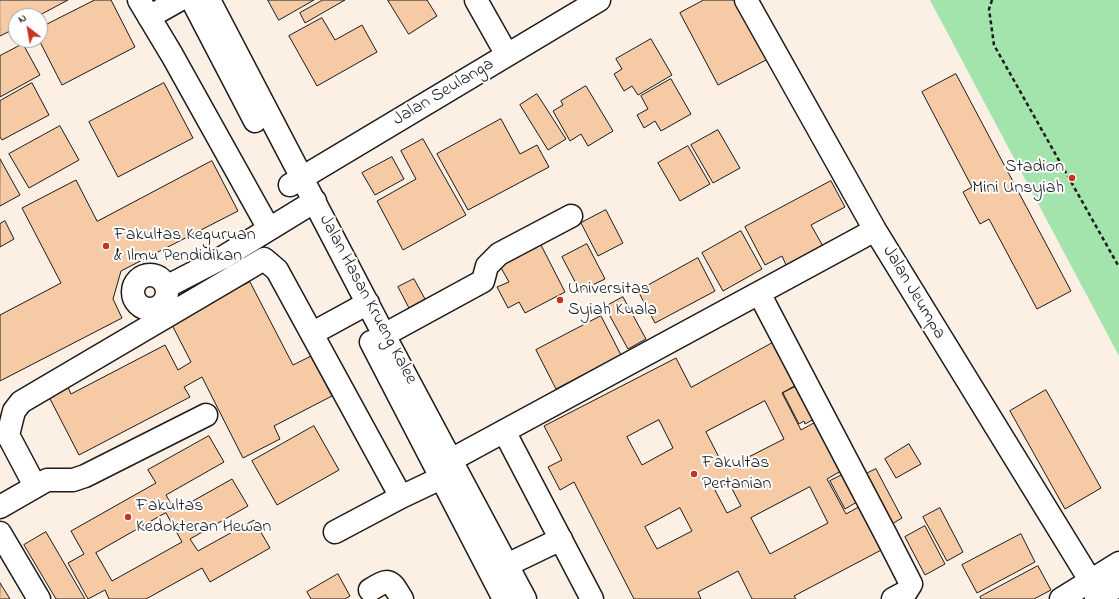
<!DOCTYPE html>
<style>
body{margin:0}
#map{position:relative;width:1119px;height:599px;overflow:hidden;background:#fff;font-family:"Indie Flower",sans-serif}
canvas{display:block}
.north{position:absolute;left:8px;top:8px;width:40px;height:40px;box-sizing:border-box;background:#fff;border:1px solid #a4a4a4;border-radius:50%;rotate:329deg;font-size:11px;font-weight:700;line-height:16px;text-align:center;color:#1c1c1c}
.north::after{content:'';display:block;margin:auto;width:14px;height:18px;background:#c8321e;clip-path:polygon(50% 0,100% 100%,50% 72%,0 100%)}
</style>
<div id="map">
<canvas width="1119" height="599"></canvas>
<div class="north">N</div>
</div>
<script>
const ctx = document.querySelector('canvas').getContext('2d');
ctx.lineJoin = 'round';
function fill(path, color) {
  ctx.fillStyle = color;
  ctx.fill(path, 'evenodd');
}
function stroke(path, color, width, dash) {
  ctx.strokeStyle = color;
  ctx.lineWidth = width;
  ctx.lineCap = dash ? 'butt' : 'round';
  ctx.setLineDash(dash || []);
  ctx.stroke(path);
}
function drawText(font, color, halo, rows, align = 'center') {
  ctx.font = font + ' "Indie Flower",sans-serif';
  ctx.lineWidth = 4;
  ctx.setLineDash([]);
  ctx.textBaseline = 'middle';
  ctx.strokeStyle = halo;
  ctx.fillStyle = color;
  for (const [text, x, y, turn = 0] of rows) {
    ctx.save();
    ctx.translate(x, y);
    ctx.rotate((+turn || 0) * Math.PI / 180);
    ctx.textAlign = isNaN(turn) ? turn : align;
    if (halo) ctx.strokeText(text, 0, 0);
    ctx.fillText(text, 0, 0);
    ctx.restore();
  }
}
fill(new Path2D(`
 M0 0H1119V560L1056 599H0ZM16 16H40V40H16Z`), '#fcefe4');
fill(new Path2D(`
 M930 0H1119V356Z`), '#a3e4ad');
const building = new Path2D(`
 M0 0H68L38 16H16V28L0 36Z
 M95 0H111L135 47 62 85 39 40H40V28Z
 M268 0H314L279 20Z
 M323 0H345L305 23 300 13Z
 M388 0H427L437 16 409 34Z
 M704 0H736L768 59 718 85 680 13Z
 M322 18 335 40 362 25 377 52 317 86 289 36Z
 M651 39 672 75 638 95 632 86 624 91 614 74 622 69 616 59Z
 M23 44 40 75 0 97V56Z
 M956 74 1071 291 1037 309 989 219 980 224 963 192 972 187 922 92Z
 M671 79 691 114 661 131 655 121 644 128 637 115 648 109 641 96Z
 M32 83 49 115 2 140 0 137V101Z
 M164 83 193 138 118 177 89 122Z
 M586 86 613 131 588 146 581 134 570 141 553 111 563 105 561 101Z
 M537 94 566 139 548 150 520 105Z
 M501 119 520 154 537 145 549 167 468 210 437 154Z
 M60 126 79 160 29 188 9 154Z
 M718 130 740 168 713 183 691 145Z
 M423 139 466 215 403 250 377 201 416 179 401 151Z
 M688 146 710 184 680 201 658 163Z
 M392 157 404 179 375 195 362 173Z
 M0 159 20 195 0 206Z
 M212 161 238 211 121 271 113 299 122 318 0 381V315L61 283 22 208 76 180 97 221Z
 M831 181 845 207 811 225 824 248 787 267 782 256 765 265 745 227Z
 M606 210 623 243 598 256 581 223Z
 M5 221 14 239 0 247V224Z
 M741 231 762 269 723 291 702 253Z
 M587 244 605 279 580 291 562 257Z
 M541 245 565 292 525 313 519 302 508 308 497 287 509 282 500 266Z
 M698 258 715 291 655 323 638 291Z
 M414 279 425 299 409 308 398 287Z
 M250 282 293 365 311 356 332 396 274 426 280 439 243 458 202 377 184 387 190 397 79 455 48 395 67 385 71 394 165 345 178 370 191 362 171 323Z
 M623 297 646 339 628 349 605 307Z
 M601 316 621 355 556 389 536 350Z
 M776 341 798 384 782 393 801 430 821 419 846 468 827 479 846 514 864 504 887 547 794 596 796 599H752L738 571 698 592 701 599H634L574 482 560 490 548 467 562 460 544 426 676 358 691 387ZM765 401 784 439 725 469 706 432ZM659 420 673 448 642 465 627 437ZM729 483 741 506 727 513 715 490ZM810 487 828 523 770 554 751 518ZM680 508 692 531 657 549 645 527Z
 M799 385 816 418 805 424 804 421 799 424 783 393Z
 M1046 390 1101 488 1065 509 1010 411Z
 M314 426 339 470 277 505 252 461Z
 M209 436 224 462 166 495 175 511 232 479 248 506 190 539 198 551 254 520 270 548 210 582 202 568 146 599H109L105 590 88 599 68 563 84 554 71 531 156 483 148 470ZM166 513 182 542 112 581 96 553Z
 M909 444 921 464 896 478 885 459Z
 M876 469 902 518 892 524 866 474Z
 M842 475 857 502 845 509 830 481Z
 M940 508 963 552 947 561 923 517Z
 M925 526 945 564 925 575 905 537Z
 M46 532 85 599H56L24 545Z
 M1021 534 1035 562 977 593 962 565Z
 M1038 566 1051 590 1034 599H981L980 597Z
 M338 574 350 596 345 599H311L307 592Z
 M0 583 10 599H0Z`);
fill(building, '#f5caa4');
stroke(building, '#1c1c1c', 1);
const minor = new Path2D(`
 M139 0 172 55 269 229
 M192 0 255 121
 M209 0 384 335 525 599
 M476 0 507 55
 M746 0 875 230 1090 580
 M149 17 179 0
 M290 185 599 0
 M133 292a17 17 0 1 1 34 0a17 17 0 1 1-34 0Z
 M166 287 222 258 315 201
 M759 293 886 535 911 584 906 592 893 599
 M313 333 368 303
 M384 335 483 281 487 266 499 254 571 216
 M371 342 504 599
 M504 431 592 599
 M438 467 875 230
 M35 486 8 435 14 411 21 402 264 259 277 270 401 497 441 478
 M0 507 47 480H73L85 476 206 415
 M335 532 401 497
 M0 533 39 599
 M507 565 561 539
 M370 590C391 577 390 580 402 599
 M1061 599 1119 563
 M1096 599 1119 585`);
stroke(minor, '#1c1c1c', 25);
stroke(new Path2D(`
 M992 0 989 9 994 45 1119 267`), '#1c1c1c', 2.5, [4, 3]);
stroke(minor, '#fff', 22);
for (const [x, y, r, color] of [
 [1072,178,4,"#c8321e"],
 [106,246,4,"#c8321e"],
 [560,300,4,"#c8321e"],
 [694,474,4,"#c8321e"],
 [128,517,4,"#c8321e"]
]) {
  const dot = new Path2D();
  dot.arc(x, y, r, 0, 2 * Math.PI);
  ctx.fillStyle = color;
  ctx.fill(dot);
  stroke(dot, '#fff', 1.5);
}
drawText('18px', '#1c1c1c', '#fff', [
 ["Jalan Seulanga",444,93,-31],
 ["Jalan Jeumpa",913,293,59],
 ["Jalan Hasan Krueng Kalee",367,300,62]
]);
drawText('18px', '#1c1c1c', '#fff', [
 ["Stadion",1064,168,"right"],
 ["Mini Unsyiah",1064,189,"right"],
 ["Fakultas Keguruan",114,236],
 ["& Ilmu Pendidikan",114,257],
 ["Universitas",568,290],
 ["Syiah Kuala",568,311],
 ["Fakultas",702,464],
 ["Pertanian",702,485],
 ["Fakultas",136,507],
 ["Kedokteran Hewan",136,528]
], 'left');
</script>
